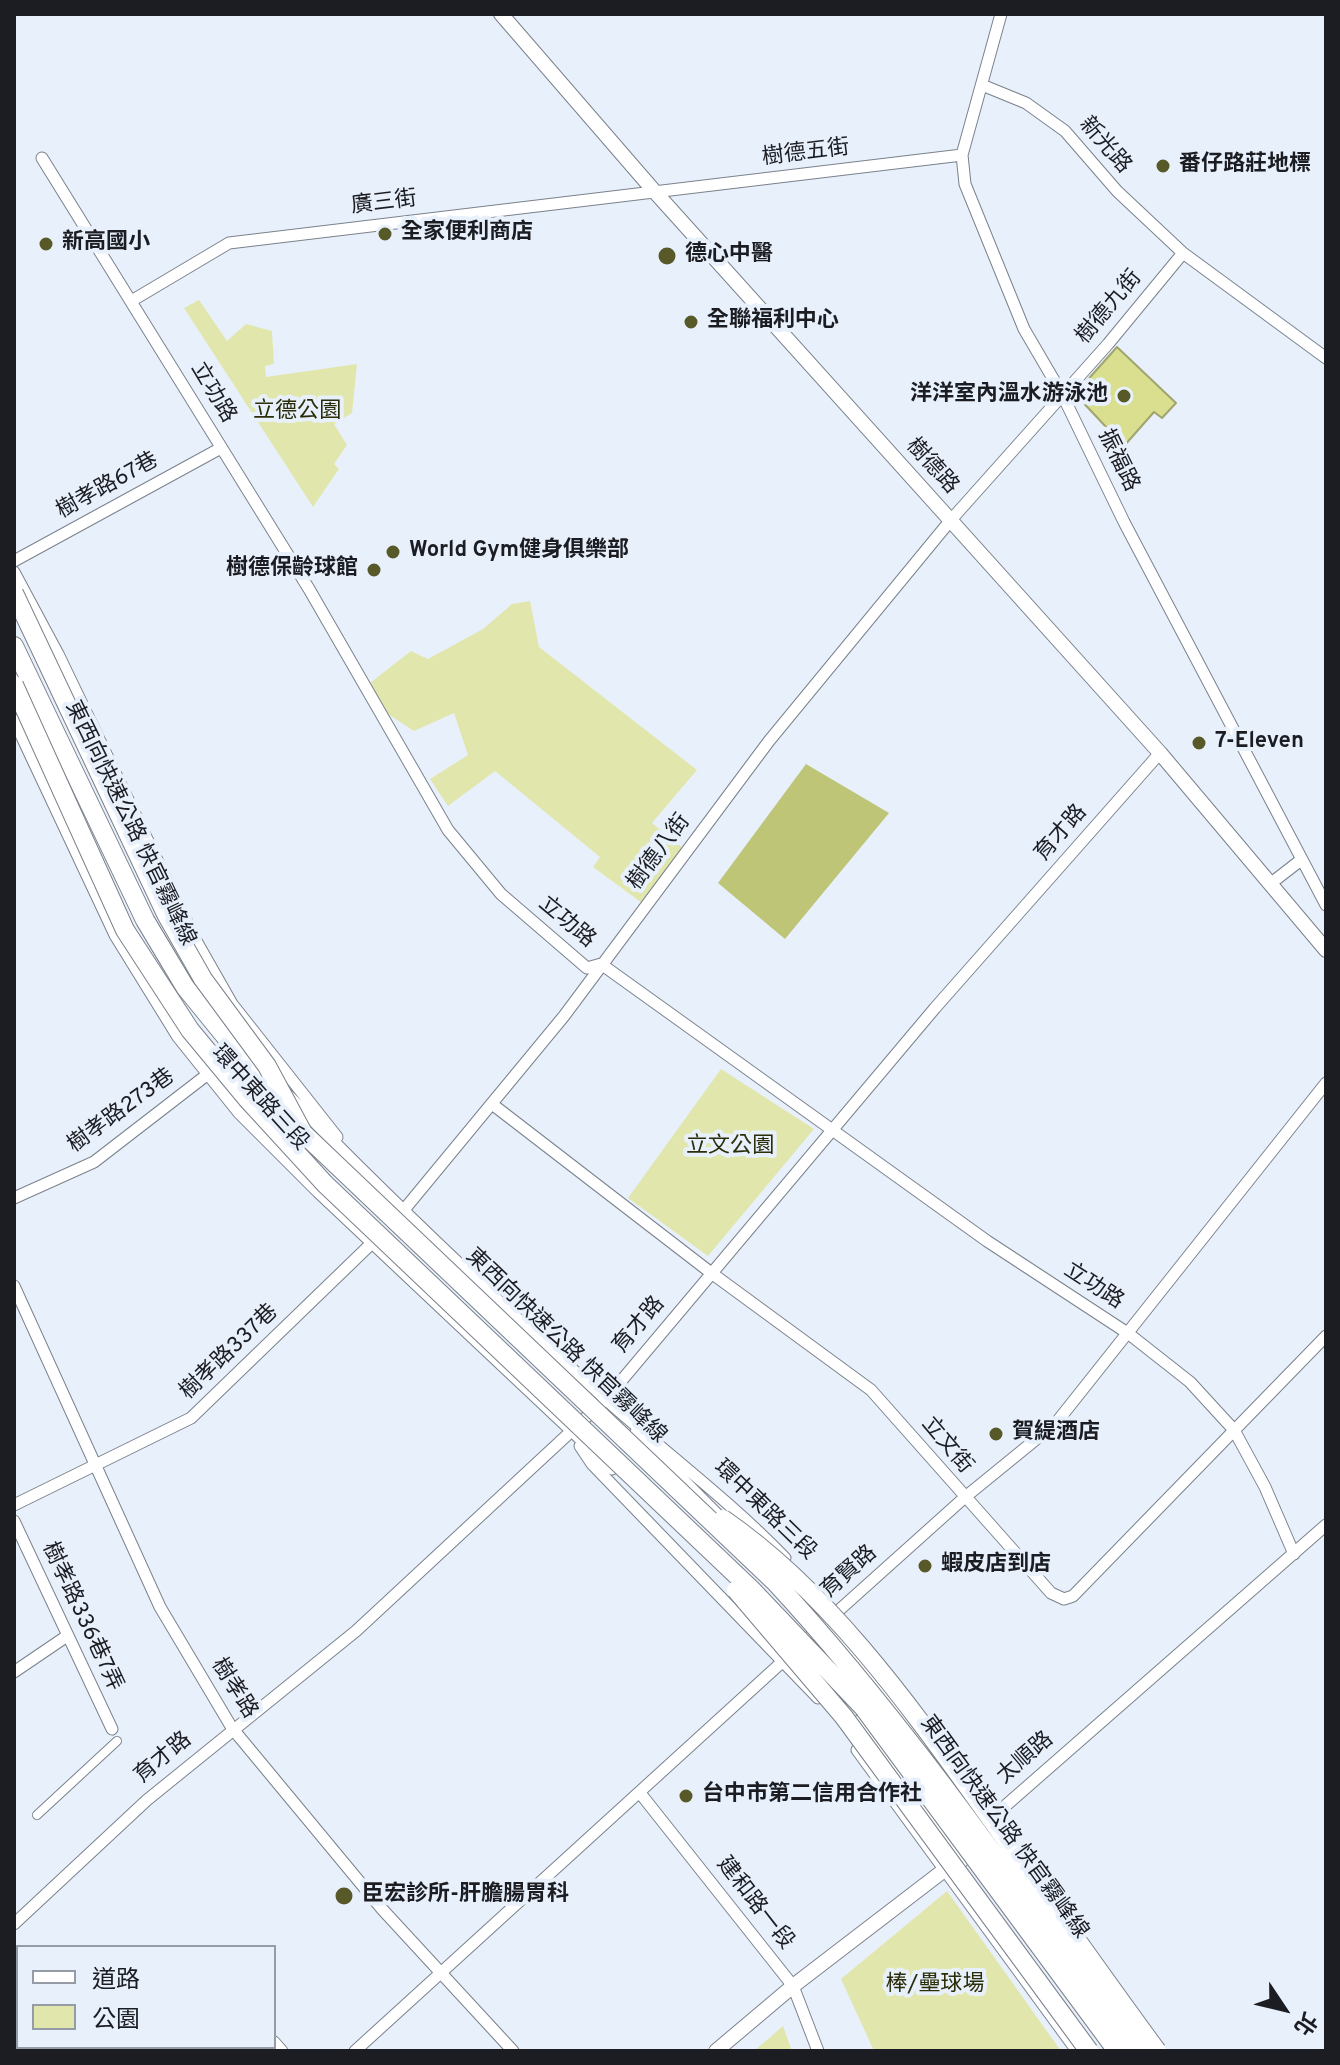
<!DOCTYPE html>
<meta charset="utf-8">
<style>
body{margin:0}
#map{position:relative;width:1340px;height:2065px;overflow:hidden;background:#e8f0fc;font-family:Overpass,"Noto Sans TC",sans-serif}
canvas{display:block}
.frame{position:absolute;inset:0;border:16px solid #1b1d22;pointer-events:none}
.legend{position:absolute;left:16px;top:1945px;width:260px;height:104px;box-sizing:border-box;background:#e8f0fc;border:2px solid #969ca5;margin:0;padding:10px 14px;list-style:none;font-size:24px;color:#1b1d22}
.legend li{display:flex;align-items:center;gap:16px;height:40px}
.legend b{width:40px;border:2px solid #969ca5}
.north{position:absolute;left:1244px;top:1969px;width:80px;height:80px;-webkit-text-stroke:6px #e8f0fc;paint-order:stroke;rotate:125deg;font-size:22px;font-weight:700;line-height:32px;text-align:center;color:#1b1d22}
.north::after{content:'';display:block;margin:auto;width:28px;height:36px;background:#1b1d22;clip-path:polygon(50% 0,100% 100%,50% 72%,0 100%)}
</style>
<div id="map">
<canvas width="1340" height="2065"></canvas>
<div class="frame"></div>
<ul class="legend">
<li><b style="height:10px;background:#fff"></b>道路</li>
<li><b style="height:22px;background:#e1e7ac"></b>公園</li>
</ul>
<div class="north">北</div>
</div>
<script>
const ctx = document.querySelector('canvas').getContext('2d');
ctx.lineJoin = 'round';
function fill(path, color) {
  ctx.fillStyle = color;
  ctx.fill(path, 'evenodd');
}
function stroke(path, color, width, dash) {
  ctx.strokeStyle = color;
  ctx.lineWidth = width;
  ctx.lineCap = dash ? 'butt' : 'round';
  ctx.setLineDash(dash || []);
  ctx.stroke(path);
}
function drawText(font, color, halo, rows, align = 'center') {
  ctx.font = font + ' Overpass,"Noto Sans TC",sans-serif';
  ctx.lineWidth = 8;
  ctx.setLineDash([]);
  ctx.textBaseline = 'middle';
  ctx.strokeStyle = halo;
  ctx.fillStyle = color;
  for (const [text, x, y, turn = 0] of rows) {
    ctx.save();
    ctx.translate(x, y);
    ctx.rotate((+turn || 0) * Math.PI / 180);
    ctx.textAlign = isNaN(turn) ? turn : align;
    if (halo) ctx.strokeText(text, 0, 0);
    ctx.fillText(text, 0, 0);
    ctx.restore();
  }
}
fill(new Path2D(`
 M199 300 227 341 246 324 272 331 274 364 265 366 266 377 357 364 352 413 334 424 347 445 334 464 339 469 313 507 184 308Z
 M530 601 539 647 697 770 652 823 684 849 642 903 593 867 600 857 495 771 448 806 430 779 468 755 454 713 414 731 388 714 370 683 411 651 428 659 483 629 512 604Z
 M721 1069 814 1129 708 1256 628 1198Z
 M947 1891 1061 2051H874L841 1979Z
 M783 2026 792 2051H754Z`), '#e1e7ac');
fill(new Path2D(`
 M806 764 889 813 785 939 718 883Z`), '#bfc576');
const water = new Path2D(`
 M1117 347 1176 403 1162 418 1154 412 1124 446 1075 394Z`);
fill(water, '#d9df8f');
stroke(water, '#a0a56e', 2);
const pedestrian = new Path2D(`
 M37 1815 117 1741`);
const minor = new Path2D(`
 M1001 14 962 155 965 184 1024 329 1062 394 1124 522 1326 905
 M982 85 1026 103 1065 131 1117 191 1183 253
 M42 158 309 589 448 830 501 894 587 968 601 964 987 1241 1129 1334 1190 1382 1234 1430 1265 1487 1294 1554
 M133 300 229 243 962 155
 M14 561 221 448
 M14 572 58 654 195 939 232 1004 337 1137
 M14 720 115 935 178 1037 239 1113 318 1192 612 1469
 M1270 884 1301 860
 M288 1095C390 1200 496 1300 603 1397 663 1451 728 1499 785 1558
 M492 1104 710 1272 871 1390 1051 1593 1064 1599 1073 1596 1326 1336
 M14 1198 94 1162 208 1074
 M403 1211 564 1016 769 741 950 521 1108 344 1183 253 1326 358
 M14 1286 160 1607 232 1728 382 1909 513 2051
 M636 1432 725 1522
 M580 1446 592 1464 818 1698
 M14 1505 191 1418 372 1243
 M14 1521 112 1729
 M781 1575 859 1660 940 1764
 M14 1672 67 1636
 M861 1719 962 1862
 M857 1750 1077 2051
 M640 1793 793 1986 818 2051
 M996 1814 1326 1525
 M14 1924 147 1800 356 1631 606 1399 935 1008 1160 753
 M274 2042 282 2051
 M355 2051 837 1612 964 1498 1056 1423 1326 1083`);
const tertiary = new Path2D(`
 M501 14 655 192 1160 753 1326 950
 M716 2051 793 1986 943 1871 971 1840`);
const trunk = new Path2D(`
 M14 646 145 920 185 987 289 1115`);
stroke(pedestrian, '#7b828c', 10);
stroke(minor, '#7b828c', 13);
stroke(tertiary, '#7b828c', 16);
stroke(trunk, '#7b828c', 20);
stroke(pedestrian, '#fff', 8);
stroke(minor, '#fff', 11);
stroke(tertiary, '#fff', 14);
stroke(trunk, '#fff', 18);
const trunkBridge = new Path2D(`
 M14 593 166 914 203 979 267 1066 303 1133 775 1582C909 1727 1020 1892 1136 2051
 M14 685 125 930 190 1030 248 1100 325 1184 751 1589 863 1707 1117 2051
 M723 1519C829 1592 909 1705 983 1808 1041 1889 1098 1971 1157 2051
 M736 1590 844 1717 1089 2051`);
stroke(trunkBridge, '#7b828c', 20, []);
stroke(trunkBridge, '#fff', 18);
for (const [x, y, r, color] of [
 [1163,166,8,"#575a28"],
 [385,234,8,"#575a28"],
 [46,244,8,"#575a28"],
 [667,256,10,"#575a28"],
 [691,322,8,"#575a28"],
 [1124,396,8,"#575a28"],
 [393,552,8,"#575a28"],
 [374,570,8,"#575a28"],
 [1199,743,8,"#575a28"],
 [996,1434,8,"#575a28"],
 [925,1566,8,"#575a28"],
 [686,1796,8,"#575a28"],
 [344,1896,10,"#575a28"]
]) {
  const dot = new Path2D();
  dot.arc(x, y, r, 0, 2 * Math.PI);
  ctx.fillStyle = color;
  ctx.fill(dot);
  stroke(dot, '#e8f0fc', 3);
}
drawText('22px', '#1b1d22', '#e8f0fc', [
 ["新光路",1104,146,49],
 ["樹德五街",806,154,-7],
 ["廣三街",384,204,-7],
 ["樹德九街",1110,308,-50],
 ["立功路",212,393,59],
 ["振福路",1117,461,64],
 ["樹德路",931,467,48],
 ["樹孝路67巷",108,487,-29],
 ["東西向快速公路 快官霧峰線",129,824,64],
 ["育才路",1062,834,-49],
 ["樹德八街",660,853,-53],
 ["立功路",566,923,40],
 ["環中東路三段",259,1099,48],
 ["樹孝路273巷",122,1112,-36],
 ["立功路",1093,1287,33],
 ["育才路",640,1326,-50],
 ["東西向快速公路 快官霧峰線",565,1347,44],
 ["樹孝路337巷",230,1353,-44],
 ["立文街",946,1446,50],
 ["環中東路三段",764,1511,44],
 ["育賢路",850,1573,-42],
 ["樹孝路336巷7弄",81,1617,65],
 ["樹孝路",233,1689,58],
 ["育才路",164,1759,-40],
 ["太順路",1026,1759,-41],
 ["東西向快速公路 快官霧峰線",1003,1828,54],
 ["建和路一段",754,1904,52]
]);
drawText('bold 22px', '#1b1d22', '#e8f0fc', [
 ["番仔路莊地標",1179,166],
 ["全家便利商店",401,234],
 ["新高國小",62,244],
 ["德心中醫",685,256],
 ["全聯福利中心",707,322],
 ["洋洋室內溫水游泳池",1108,396,"right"],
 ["World Gym健身俱樂部",409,552],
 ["樹德保齡球館",358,570,"right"],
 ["7-Eleven",1215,743],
 ["賀緹酒店",1012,1434],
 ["蝦皮店到店",941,1566],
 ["台中市第二信用合作社",702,1796],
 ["臣宏診所-肝膽腸胃科",362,1896]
], 'left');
drawText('22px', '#2b2d09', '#e8f0fc', [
 ["立德公園",297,413],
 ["立文公園",730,1148],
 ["棒/壘球場",935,1986]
]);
</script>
